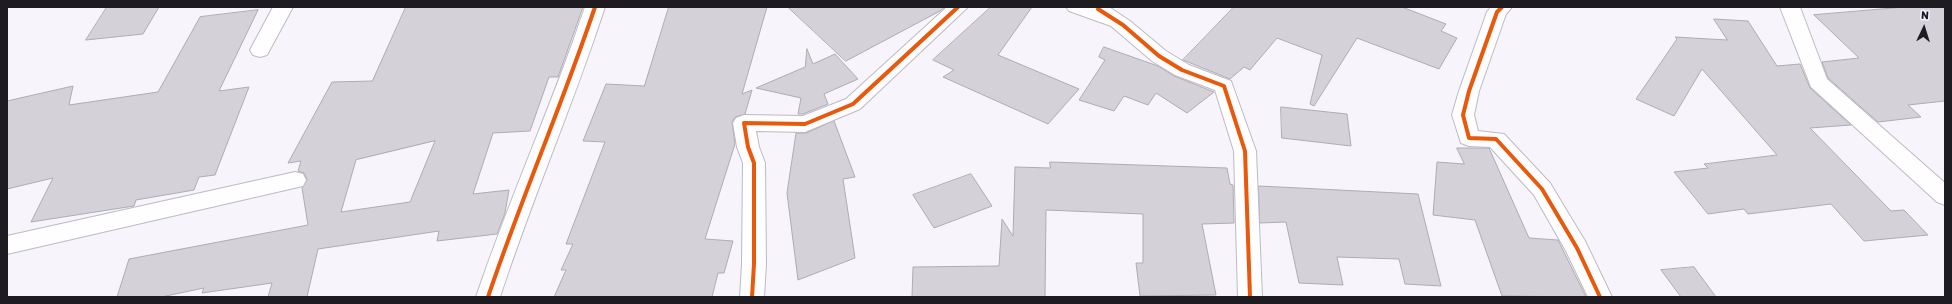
<!DOCTYPE html>
<style>
body{margin:0}
#map{position:relative;width:1952px;height:304px;overflow:hidden;background:#f7f4fc;font-family:Rubik,sans-serif}
canvas{display:block}
.frame{position:absolute;inset:0;border:8px solid #1e1c21;pointer-events:none}
.north{position:absolute;left:1904px;top:8px;width:40px;height:40px;-webkit-text-stroke:3px #f6f1ff;paint-order:stroke;rotate:4deg;font-size:11px;font-weight:700;line-height:16px;text-align:center;color:#1e1c21}
.north::after{content:'';display:block;margin:auto;width:14px;height:18px;background:#1e1c21;clip-path:polygon(50% 0,100% 100%,50% 72%,0 100%)}
</style>
<div id="map">
<canvas width="1952" height="304"></canvas>
<div class="frame"></div>
<div class="north">N</div>
</div>
<script>
const ctx = document.querySelector('canvas').getContext('2d');
ctx.lineJoin = 'round';
function fill(path, color) {
  ctx.fillStyle = color;
  ctx.fill(path, 'evenodd');
}
function stroke(path, color, width, dash) {
  ctx.strokeStyle = color;
  ctx.lineWidth = width;
  ctx.lineCap = dash ? 'butt' : 'round';
  ctx.setLineDash(dash || []);
  ctx.stroke(path);
}
const building = new Path2D(`
 M107 7H159L143 34 86 40Z
 M406 7H583L558 77H549L530 131 493 133 473 194 509 190 505 213 497 234 437 241 439 231 318 249 307 297H268L272 283 202 293 204 288 161 297H117L129 259 308 225 302 188 307 179 304 173 298 171 301 161 288 163 332 82 372 81ZM435 141 410 202 341 212 356 160Z
 M669 7H767L742 94 752 90 745 114 735 117 732 122 735 144 705 239 733 241 724 273H718L712 297H554L566 270H561L573 244H566L605 142 583 141 606 84 644 86Z
 M788 7H945L940 11 846 61Z
 M991 7H1032L998 55 1079 89 1048 124 943 77 954 70 933 60Z
 M1234 7H1402L1446 24 1441 31 1457 38 1439 69 1357 38 1314 106 1310 104 1322 55 1277 38 1250 70 1244 67 1230 79 1183 60Z
 M1905 7H1945V101L1908 105 1921 117 1878 122 1828 78 1822 62 1859 58 1814 15Z
 M258 10 219 91 249 87 215 175 199 177 194 190 136 200 134 206 31 222 53 178 7 189V101L73 86 69 105 158 92 200 17Z
 M1714 19 1748 21 1777 66 1800 64 1810 88 1851 125 1810 128 1891 211 1904 210 1928 235 1864 241 1831 204 1748 214 1744 209 1708 214 1674 172 1708 168 1704 164 1777 155 1702 69 1674 116 1636 99 1677 39 1675 37 1727 40Z
 M1104 47 1158 66 1174 76 1214 92 1187 113 1156 93 1148 105 1124 96 1114 111 1079 100 1105 60 1099 57Z
 M807 49 813 64 835 54 858 79 824 94 828 104 803 114H798L801 98 756 88 805 67Z
 M1281 107 1347 114 1351 146 1282 138Z
 M834 121 855 177 843 179 855 258 798 280 787 193 796 133H806Z
 M1457 148H1489L1529 238 1558 240 1586 297 1502 296 1475 220 1433 215 1437 162 1464 164Z
 M1050 162 1227 168 1230 184 1233 185 1234 223 1202 224 1216 295 1140 296 1136 263H1143V214L1046 210 1045 297H912L913 267 999 266 1002 219 1013 236 1015 167 1050 168Z
 M971 174 992 206 934 228 913 195Z
 M1259 186 1418 194 1441 286 1405 284 1399 259 1337 257 1343 285 1299 283 1286 222 1260 223Z
 M1694 267 1716 297H1681L1661 270Z`);
fill(building, '#d4d2d8');
stroke(building, '#aeacb2', 1);
const minor = new Path2D(`
 M273 7H293L267 55 260 57 253 55 250 50Z
 M585 7H605C573 105 532 199 500 297H476C509 199 552 105 585 7Z
 M947 7H968L860 109 805 132 756 131 759 147 765 163 766 264 764 297H740L742 264 743 163 737 147 733 123 736 118 744 115 803 116 846 99Z
 M1066 7H1109L1130 21 1166 51 1189 65 1231 81 1256 151 1262 297H1238L1234 151 1215 90 1175 75 1152 61 1111 26 1069 11Z
 M1491 7H1512L1506 14 1479 91 1474 115 1478 131 1504 134 1550 183 1585 241 1612 297H1588L1566 251 1534 195 1490 147 1469 146 1461 143 1452 115 1459 91 1487 12Z
 M1780 7H1800L1827 79 1945 183V205L1937 202 1811 87Z
 M295 172 303 174 306 180 303 186 7 254V236Z`);
stroke(minor, '#bdbbc1', 2);
fill(minor, '#fefdff');
stroke(new Path2D(`
 M1099 7 1098 9 1123 25 1159 56 1182 70 1224 86 1245 151 1250 297
 M1502 7 1497 12 1469 91 1463 115 1469 138 1496 139 1542 189 1577 248 1600 297
 M488 297C521 199 562 105 595 7
 M752 297 754 264V163L748 147 744 123 805 124 853 104 958 7`), '#e8590c', 4);
</script>
